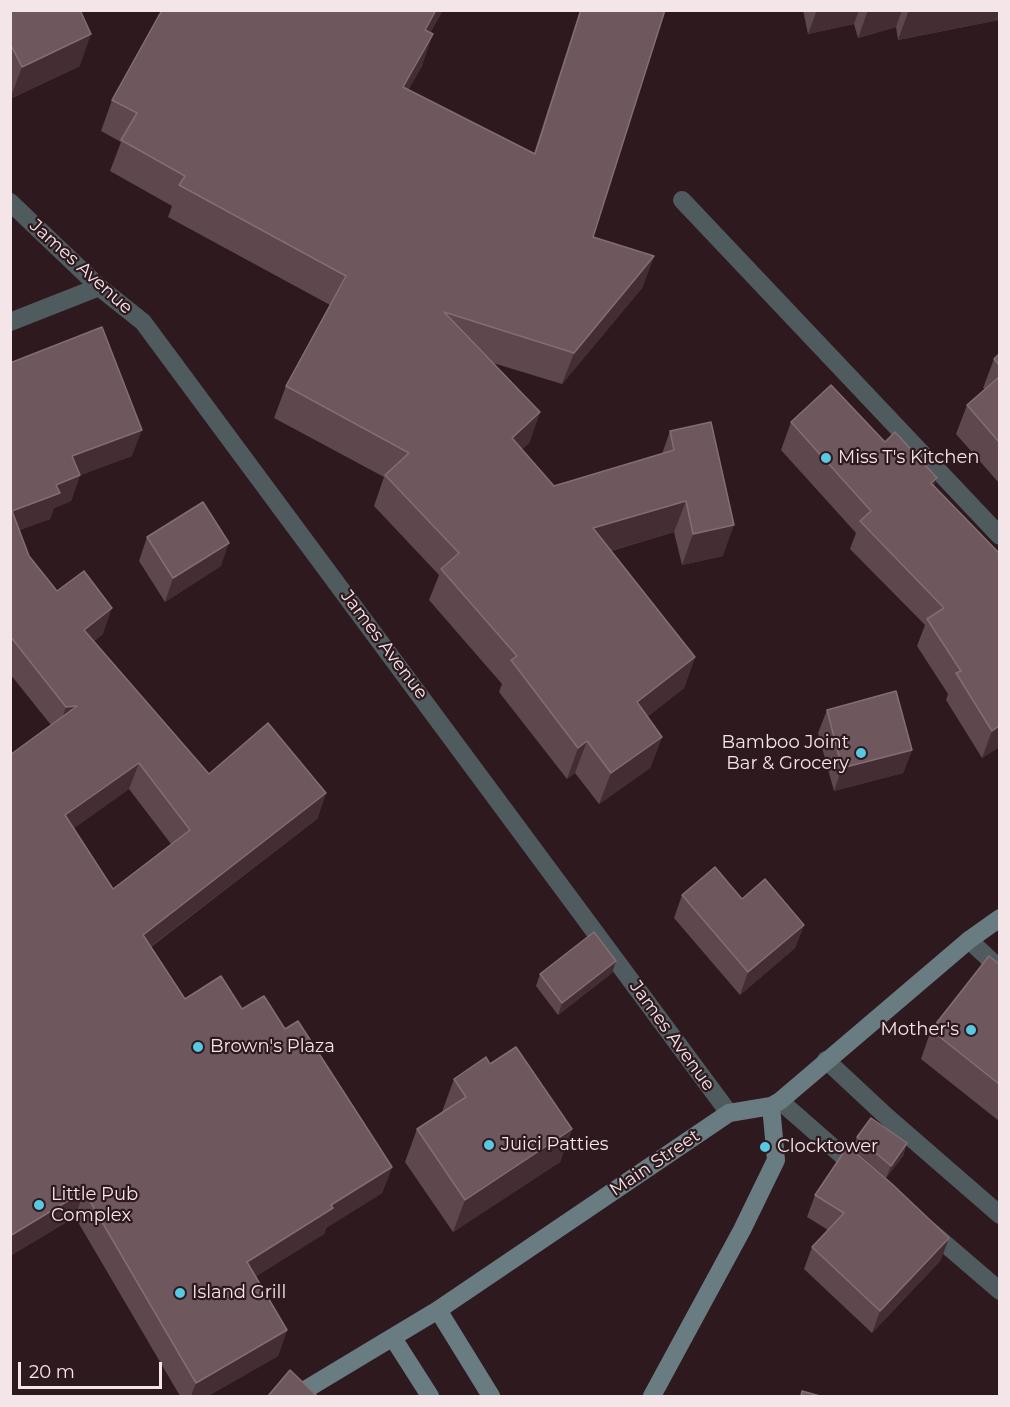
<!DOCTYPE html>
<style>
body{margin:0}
#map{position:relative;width:1010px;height:1407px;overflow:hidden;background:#2e191f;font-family:Montserrat,sans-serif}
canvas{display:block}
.frame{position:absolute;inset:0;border:12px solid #f4e5e8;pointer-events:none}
.scale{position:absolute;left:18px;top:1362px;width:144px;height:27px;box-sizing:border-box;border:3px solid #f4e5e8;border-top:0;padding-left:8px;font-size:18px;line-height:21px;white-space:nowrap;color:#f4e5e8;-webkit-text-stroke:4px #2e191f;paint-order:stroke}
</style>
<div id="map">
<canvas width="1010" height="1407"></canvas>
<div class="frame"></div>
<div class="scale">20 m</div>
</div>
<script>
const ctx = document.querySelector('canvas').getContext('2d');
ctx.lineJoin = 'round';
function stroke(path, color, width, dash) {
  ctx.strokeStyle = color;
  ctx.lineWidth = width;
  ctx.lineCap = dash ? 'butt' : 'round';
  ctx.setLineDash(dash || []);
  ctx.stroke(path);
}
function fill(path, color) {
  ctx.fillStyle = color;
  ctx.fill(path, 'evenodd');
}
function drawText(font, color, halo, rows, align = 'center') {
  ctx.font = font + ' Montserrat,sans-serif';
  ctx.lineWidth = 4.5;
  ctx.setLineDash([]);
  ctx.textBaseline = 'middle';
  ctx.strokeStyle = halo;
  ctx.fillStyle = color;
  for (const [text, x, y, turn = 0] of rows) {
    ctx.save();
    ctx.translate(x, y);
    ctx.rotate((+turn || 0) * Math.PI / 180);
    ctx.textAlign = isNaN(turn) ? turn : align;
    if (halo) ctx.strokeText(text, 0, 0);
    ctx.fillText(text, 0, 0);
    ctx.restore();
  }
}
stroke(new Path2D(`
 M826 1060 886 1116 1000 1215
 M780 1101 860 1171
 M929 1230 1000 1291`), '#4f5b5e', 18);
stroke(new Path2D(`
 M682 200 1000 536
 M10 202 99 287 143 322 729 1113
 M10 322 99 287
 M969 940 1000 969`), '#4f5b5e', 18);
stroke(new Path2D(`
 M438 1310 491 1396
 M393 1338 430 1396
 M295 1396 438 1310 729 1113 771 1106 780 1101 969 940 1000 918
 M652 1396 742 1230 776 1160 771 1106`), '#697c81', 18);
fill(new Path2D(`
 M10 10 80 66 10 99Z
 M162 10H443L430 33 422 66 408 90 534 153 580 10H665L593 237 654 256 642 288 562 384 493 363 540 412 529 443 521 450 554 486 662 454 670 431 723 556 682 565 674 532 611 551 695 657 684 688 647 717 662 737 650 768 599 804 575 773 567 779 499 692 502 684 429 600 439 575 374 506 384 477 274 418 286 386 330 305 168 217 172 206 110 171 121 142 101 131 112 100Z
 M803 10H999V20L898 40 896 27 858 38 854 24 808 34Z
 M999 354V483L956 434 967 405 985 389 983 388 994 359Z
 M10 363 132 456 80 475 71 501 54 508 50 519 19 530 29 556 57 591 103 634 94 641 209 774 326 793 317 819 151 947 185 999 242 1009 285 1029 392 1167 382 1193 326 1228 324 1234 256 1276 287 1330 278 1356 208 1396H180L75 1217 10 1256V755L51 725 10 674ZM129 789 171 844 113 889 74 828Z
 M791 422 885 442 934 486 999 553V747L982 758 946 700 948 694 917 646 925 625 850 549 856 533 781 450Z
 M147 537 221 566 165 602 139 561Z
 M827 710 912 750 903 773 834 791 818 733Z
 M682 895 742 899 804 925 795 948 740 995 674 918Z
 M616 961 612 973 558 1015 536 986 540 974Z
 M999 964V1121L921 1059 931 1030Z
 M490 1064 572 1129 560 1162 453 1232 405 1162 417 1129 443 1112H442L454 1079Z
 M857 1137 907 1143 903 1156 886 1178 853 1149Z
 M815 1195 941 1260 872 1333 804 1269 812 1247 828 1230 807 1217Z`), '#5e474d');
fill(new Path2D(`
 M436 10H443L414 61 425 30Z
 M817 10H859L854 24 808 34Z
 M868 10H902L896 27 858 38Z
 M909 10H999V20L898 40Z
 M91 34 80 66 10 99 22 67Z
 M433 34 422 66 391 119 403 87Z
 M654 256 642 288 562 384 574 353Z
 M540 412 529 443 500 470 512 438Z
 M142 430 132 456 63 482 72 456Z
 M80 475 71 501 54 508 50 519 10 534 12 511 56 485Z
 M937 478 927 505 931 483Z
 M686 501 674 532 582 559 593 528Z
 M734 525 723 556 682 565 693 534Z
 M229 543 221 566 165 602 173 578Z
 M112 608 103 634 75 656 84 630Z
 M695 657 684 688 626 734 637 702Z
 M77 706 57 733 66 707Z
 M999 726V747L982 758 992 731Z
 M662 737 650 768 599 804 611 773Z
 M587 741 575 773 567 779 578 748Z
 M912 750 903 773 834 791 842 768Z
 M139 763 129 789 56 841 65 815Z
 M326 793 317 819 133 960 143 935Z
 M804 925 795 948 740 995 748 972Z
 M616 961 612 973 558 1015 562 1003Z
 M572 1129 560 1162 453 1232 465 1200Z
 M907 1143 903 1156 886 1178 891 1166Z
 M392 1167 382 1193 326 1228 324 1234 238 1288 247 1262 331 1205Z
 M84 1191 75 1217 10 1256V1236Z
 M949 1238 941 1260 872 1333 880 1311Z
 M287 1330 278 1356 208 1396H191L196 1383Z`), '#442d33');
const building = new Path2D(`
 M10 10H80L91 34 22 67 10 43Z
 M162 10H436L425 30 433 34 403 87 535 154 581 10H665L593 237 654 256 574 353 444 312 540 412 512 438 554 486 674 450 670 431 711 422 734 525 693 534 686 501 593 528 695 657 637 702 662 737 611 773 587 741 578 748 511 660 517 656 441 569 459 553 385 475 409 453 286 386 346 276 179 185 185 176 121 140 137 113 112 100Z
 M102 327 142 430 72 456 80 475 56 485 60 493 12 511 29 556 57 591 84 571 112 608 84 630 209 774 268 723 326 793 143 935 185 999 221 976 242 1009 264 996 285 1029 298 1021 392 1167 331 1205 333 1208 247 1262 287 1330 196 1383 84 1191 10 1236V755L77 706 66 707 10 636V363ZM139 763 190 830 113 889 65 815Z
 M999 354V365L994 359Z
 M999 377V442L967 405Z
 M831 385 885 442 895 432 937 478 931 483 999 553V726L992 731 956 673 961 671 927 619 944 608 860 521 871 511 791 422Z
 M203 502 229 543 173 578 147 537Z
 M896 691 912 750 842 768 827 710Z
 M715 867 742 899 765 879 804 925 748 972 682 895Z
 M594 932 616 961 562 1003 540 974Z
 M989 956 999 964V1084L931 1030Z
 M516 1047 572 1129 465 1200 417 1129 466 1097 454 1079 486 1057 490 1064Z
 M871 1118 907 1143 891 1166 857 1137Z
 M848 1146 892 1184 949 1238 880 1311 812 1247 844 1213 815 1195Z
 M290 1370 317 1396H268Z
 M802 1391 820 1396H801Z`);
fill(building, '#6e585d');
stroke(building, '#836e73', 1.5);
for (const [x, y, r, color] of [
 [826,458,6,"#57c9e2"],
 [861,753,6,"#57c9e2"],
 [971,1030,6,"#57c9e2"],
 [198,1047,6,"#57c9e2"],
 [489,1145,6,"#57c9e2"],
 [765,1147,6,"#57c9e2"],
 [39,1205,6,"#57c9e2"],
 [180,1293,6,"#57c9e2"]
]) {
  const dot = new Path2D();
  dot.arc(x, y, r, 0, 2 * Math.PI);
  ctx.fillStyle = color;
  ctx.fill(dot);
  stroke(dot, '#2e191f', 2);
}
drawText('18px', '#f4e5e8', '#2e191f', [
 ["James Avenue",81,267,42],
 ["James Avenue",384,645,53],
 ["James Avenue",672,1036,54],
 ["Main Street",655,1163,-34]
]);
drawText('18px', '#f4e5e8', '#2e191f', [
 ["Miss T's Kitchen",838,458],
 ["Bamboo Joint",849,743,"right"],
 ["Bar & Grocery",849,764,"right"],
 ["Mother's",959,1030,"right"],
 ["Brown's Plaza",210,1047],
 ["Juici Patties",501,1145],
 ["Clocktower",777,1147],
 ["Little Pub",51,1195],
 ["Complex",51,1216],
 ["Island Grill",192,1293]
], 'left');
</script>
